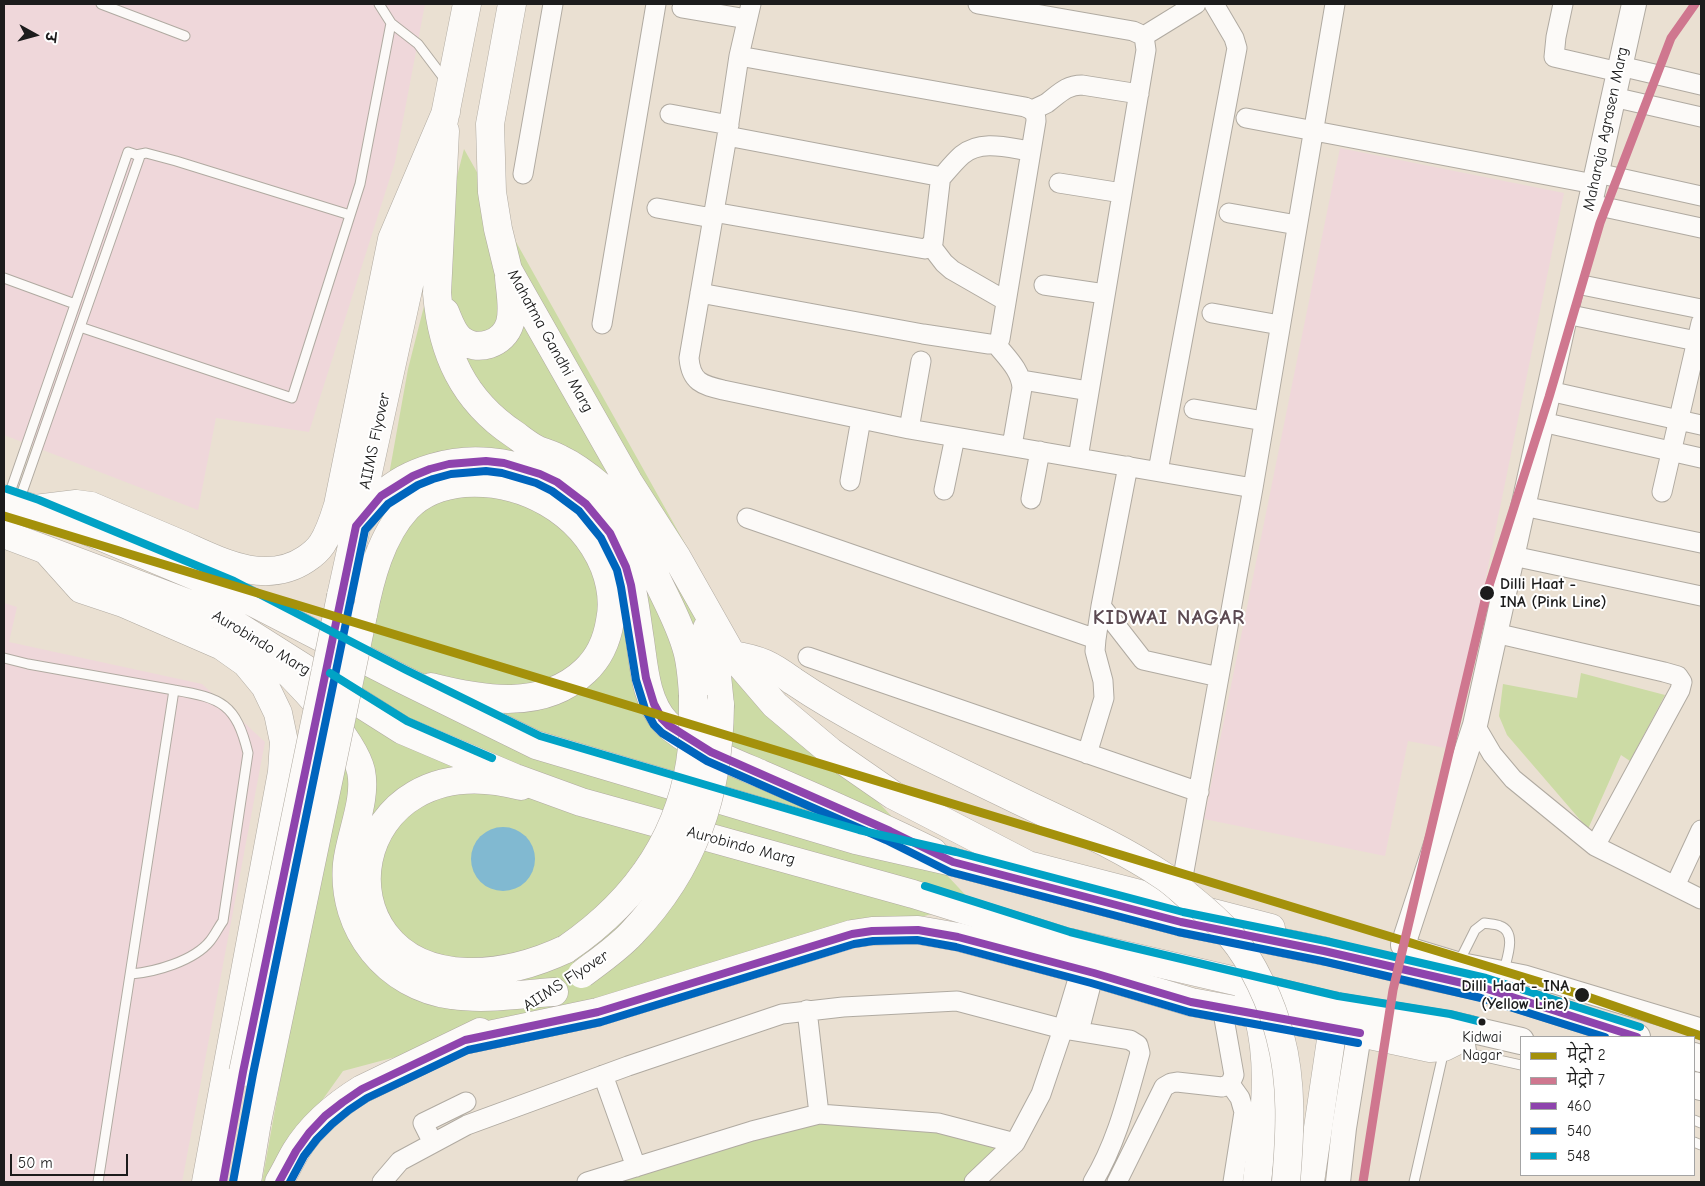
<!DOCTYPE html>
<meta charset="utf-8">
<style>
body{margin:0}
#map{position:relative;width:1705px;height:1186px;overflow:hidden;background:#eae0d2;font-family:"Comic Neue","Playpen Sans Deva",sans-serif}
canvas{display:block}
.frame{position:absolute;inset:0;border:5px solid #1c1c1c;pointer-events:none}
.legend{position:absolute;left:1520px;top:1036px;width:175px;height:140px;box-sizing:border-box;background:#fff;border:1px solid #a4a4a4;margin:0;padding:6px 9px;list-style:none;font-size:15px;color:#1c1c1c}
.legend li{display:flex;align-items:center;gap:10px;height:25px}
.legend b{width:25px;border:1px solid #a4a4a4}
.north{position:absolute;left:10px;top:10px;width:50px;height:50px;-webkit-text-stroke:4px #fff;paint-order:stroke;rotate:97deg;font-size:14px;font-weight:700;line-height:20px;text-align:center;color:#1c1c1c}
.north::after{content:'';display:block;margin:auto;width:18px;height:22px;background:#1c1c1c;clip-path:polygon(50% 0,100% 100%,50% 72%,0 100%)}
.scale{position:absolute;left:10px;top:1154px;width:118px;height:22px;box-sizing:border-box;border:2px solid #1c1c1c;border-top:0;padding-left:6px;font-size:15px;line-height:18px;white-space:nowrap;color:#1c1c1c;-webkit-text-stroke:4px #fff;paint-order:stroke}
</style>
<div id="map">
<canvas width="1705" height="1186"></canvas>
<div class="frame"></div>
<ul class="legend">
<li><b style="height:6px;background:#a4910b"></b>मेट्रो 2</li>
<li><b style="height:6px;background:#cf778f"></b>मेट्रो 7</li>
<li><b style="height:6px;background:#8e44ad"></b>460</li>
<li><b style="height:6px;background:#0065bd"></b>540</li>
<li><b style="height:6px;background:#01a2c5"></b>548</li>
</ul>
<div class="north">उ</div>
<div class="scale">50 m</div>
</div>
<script>
const ctx = document.querySelector('canvas').getContext('2d');
ctx.lineJoin = 'round';
function fill(path, color) {
  ctx.fillStyle = color;
  ctx.fill(path, 'evenodd');
}
function stroke(path, color, width, dash) {
  ctx.strokeStyle = color;
  ctx.lineWidth = width;
  ctx.lineCap = dash ? 'butt' : 'round';
  ctx.setLineDash(dash || []);
  ctx.stroke(path);
}
function drawText(font, color, halo, rows, align = 'center') {
  ctx.font = font + ' "Comic Neue",sans-serif';
  ctx.lineWidth = 4;
  ctx.setLineDash([]);
  ctx.textBaseline = 'middle';
  ctx.strokeStyle = halo;
  ctx.fillStyle = color;
  for (const [text, x, y, turn = 0] of rows) {
    ctx.save();
    ctx.translate(x, y);
    ctx.rotate((+turn || 0) * Math.PI / 180);
    ctx.textAlign = isNaN(turn) ? turn : align;
    if (halo) ctx.strokeText(text, 0, 0);
    ctx.fillText(text, 0, 0);
    ctx.restore();
  }
}
fill(new Path2D(`
 M4 4H425L395 162 309 432 216 418 198 510 4 435Z
 M1340 148 1564 193 1451 749 1408 741 1385 856 1204 819Z
 M4 603 17 607 9 642 202 684 265 742 182 1182H4Z`), '#efd7da');
fill(new Path2D(`
 M464 149 758 674 973 903 343 1071 264 1182H262L408 369Z
 M1581 673 1665 695 1630 761 1621 755 1588 829 1507 735 1499 716 1503 684 1577 698Z
 M818 1119 938 1126 1007 1144 967 1182H605Z`), '#ccdba5');
fill(new Path2D(`
 M471 859a32 32 0 1 1 64 0a32 32 0 1 1-64 0Z`), '#81b9d1');
const service = new Path2D(`
 M101 4 185 36
 M391 23 418 44 446 81
 M136 155 146 153 176 161 350 215
 M4 278 75 304
 M80 327 292 398 360 184 391 23 379 4
 M8 498 128 152 140 156 19 501
 M4 658 28 664 174 690 98 1182
 M1459 962 1475 930 1484 923C1489 924 1496 924 1500 926 1517 932 1507 958 1504 970
 M131 974C155 972 194 961 210 941 215 935 218 928 223 921L248 753C236 704 222 698 174 690
 M1469 1035 1472 1054 1521 1065
 M1694 1120 1701 1123
 M1694 1142 1701 1145
 M1414 1182 1444 1050`);
const minor = new Path2D(`
 M751 4 739 56 727 136 689 358C691 382 702 385 723 390L909 429 1253 488
 M978 4 1133 31 1144 36 1146 50 1078 458
 M1563 4 1556 37 1554 57 1619 72
 M682 8 747 19
 M1144 36 1196 4
 M1620 66 1701 85
 M1613 97 1701 117
 M1033 110C1037 107 1042 106 1047 103 1059 94 1066 85 1082 85L1139 94
 M670 114 729 125
 M1246 118 1594 184
 M1597 173 1701 196
 M523 174 553 4
 M940 179C947 171 954 162 962 155 981 139 1009 148 1031 151
 M1059 183 1122 193
 M1590 204 1701 228
 M657 208 712 218
 M713 212 925 249 933 243 940 183V179L937 176 727 136
 M1229 213 1297 225
 M931 246 944 263 952 270 1006 301
 M1572 283 1701 309
 M1044 285 1105 294
 M700 293 923 334 989 344H996L1000 339 1036 121C1036 113 1033 110 1025 107L739 56
 M1212 313 1280 325
 M1566 314 1701 342
 M602 324 656 4
 M996 344C1006 357 1021 370 1022 388L1012 446
 M1022 380 1089 391
 M1549 391 1701 425
 M1194 409 1264 421
 M1542 422 1701 458
 M909 429 921 361
 M1158 471 1237 48 1234 38 1214 4
 M850 481 861 419
 M944 490 955 437
 M1662 492 1701 323
 M1031 499 1040 451
 M1523 506 1701 543
 M747 518 1096 639
 M1513 556 1701 596
 M1101 606 1143 660 1219 677
 M1495 633 1664 672 1678 676 1682 682 1680 690 1595 846
 M808 657 1199 792
 M1475 725 1492 754 1513 779 1595 846 1701 899
 M1087 754 1104 698 1103 681 1095 651 1096 639 1101 606 1128 466
 M1675 886 1701 830
 M1179 899 1253 488 1335 4
 M1403 945 1459 962 1525 975 1701 1028
 M807 1010 819 1114
 M1079 1031 1094 973
 M603 1075 636 1167
 M1230 1084 1240 1098 1244 1112 1233 1182
 M433 1143 423 1123 466 1102
 M382 1182 400 1161 467 1125 628 1066 782 1014 843 1007 957 1001 1063 1029 1130 1040 1138 1045 1140 1053C1127 1099 1117 1142 1093 1182
 M587 1182 752 1131 819 1114 938 1123 1015 1143 1041 1094 1063 1029 1081 969
 M974 1182 1015 1143
 M1117 1182 1164 1087 1171 1083 1177 1082 1222 1087 1230 1084 1234 1075 1222 1007`);
const tertiary = new Path2D(`
 M1423 975 1403 945 1475 725 1634 4
 M1338 1182 1344 1128 1362 1016`);
const secondary = new Path2D(`
 M1324 951 1423 975 1484 988 1637 1037
 M1246 984 1336 1006 1448 1024 1521 1041
 M1694 1056 1701 1059
 M1694 1085 1701 1087`);
const primary = new Path2D(`
 M512 4 490 124 492 192 498 229 508 270 628 481 676 556 732 655 775 705 831 752 893 795 1028 865 1271 928
 M442 130 467 4
 M445 131 437 293C442 353 463 400 514 434 521 439 528 445 536 449 544 453 553 454 560 459 575 466 588 476 601 487 630 512 643 550 659 584 669 605 681 627 687 650 691 664 692 680 693 695
 M445 312C449 321 452 332 460 339 477 353 504 344 510 323 514 309 510 291 509 277
 M35 509 76 504 91 506C122 519 152 532 183 545 221 562 266 586 306 559 312 555 318 550 322 544 330 532 334 518 338 505L392 239 446 112
 M356 526C364 516 372 504 382 495 409 470 454 458 490 462 552 468 604 507 625 566 634 589 636 615 640 640 644 668 646 702 666 723 687 744 733 762 761 774 819 799 877 824 933 852
 M47 551 81 589 123 603 222 646 246 663 265 686 278 713 284 742 282 772 206 1182
 M341 596 429 194
 M363 615C370 579 381 536 407 508 422 492 443 485 464 483 523 479 581 511 604 566 611 584 614 602 610 621 607 640 599 658 585 671 543 711 482 700 431 687
 M707 628 716 666 720 705
 M265 651C292 674 353 737 361 771 367 800 350 835 347 864 341 929 388 987 452 995 485 1000 521 994 554 992
 M521 786C342 739 312 967 467 972 502 973 534 964 566 949
 M465 1040 598 1012 852 934 872 931 918 930 958 937 1094 973 1191 1002 1360 1033 1430 1048 1444 1047 1454 1042 1468 1029
 M247 1182 257 1122
 M279 1182C285 1172 290 1161 296 1151 312 1125 336 1105 362 1089L480 1032`);
const trunk = new Path2D(`
 M4 499 35 509 229 590 402 679 536 745 856 840 953 862 1181 922 1324 951
 M4 534 222 616 402 730 515 778 581 802 913 894 1067 942 1244 983C1249 993 1255 1004 1258 1015 1273 1070 1263 1127 1257 1182
 M732 655C760 659 771 665 793 681
 M1067 942 1081 969
 M1310 1182 1336 1006`);
stroke(service, '#b0aaa1', 11);
stroke(minor, '#b0aaa1', 21);
stroke(tertiary, '#b0aaa1', 26);
stroke(secondary, '#b0aaa1', 28);
stroke(primary, '#b0aaa1', 29);
stroke(trunk, '#b0aaa1', 29);
stroke(service, '#fcfaf8', 9);
stroke(minor, '#fcfaf8', 19);
stroke(tertiary, '#fcfaf8', 24);
stroke(secondary, '#fcfaf8', 26);
stroke(primary, '#fcfaf8', 28);
stroke(trunk, '#fcfaf8', 28);
const primaryBridge = new Path2D(`
 M566 949C636 901 683 835 692 748 693 731 693 713 693 695
 M582 974C599 961 617 949 632 933 694 868 719 794 720 705
 M243 1072 341 596
 M257 1122 363 615`);
const trunkBridge = new Path2D(`
 M793 681C864 729 945 764 1022 802 1070 825 1120 847 1165 877 1174 883 1181 890 1189 897 1204 909 1219 922 1231 936 1253 962 1272 1004 1280 1036 1293 1084 1290 1134 1286 1182`);
stroke(primaryBridge, '#b0aaa1', 29, []);
stroke(trunkBridge, '#b0aaa1', 29, []);
stroke(primaryBridge, '#fcfaf8', 28);
stroke(trunkBridge, '#fcfaf8', 28);
stroke(new Path2D(`
 M223 1182 243 1072 356 526 381 496 413 476 430 469 449 464 486 461 504 463 540 474 557 482 586 504 610 533 626 567 631 585 646 678 654 704 662 719 668 725 711 752 890 831 953 862 1181 922 1324 951 1484 988 1637 1037
 M279 1182 296 1151 309 1133 325 1116 343 1102 362 1089 465 1040 598 1012 852 934 872 931 918 930 958 937 1094 973 1191 1002 1360 1033`), '#8e44ad', 8);
stroke(new Path2D(`
 M233 1182 253 1074 365 530 388 504 418 485 433 479 451 474 486 471 502 473 536 483 552 491 579 511 601 538 617 570 621 587 636 680 645 709 654 725 662 733 707 761 886 840 950 872 1178 932 1322 961 1481 998 1605 1037
 M290 1182 304 1156 317 1139 332 1124 349 1110 367 1098 468 1050 601 1022 854 944 873 941 917 940 956 947 1091 983 1189 1012 1358 1043`), '#0065bd', 8);
stroke(new Path2D(`
 M7 489 39 500 234 581 406 670 540 736 859 830 956 852 1183 912 1326 941 1486 978 1640 1027
 M330 673 407 721 492 758
 M925 886 1070 932 1118 944 1338 996 1450 1014 1482 1022`), '#01a2c5', 8);
stroke(new Path2D(`
 M4 516 1579 994 1701 1036`), '#a4910b', 9);
stroke(new Path2D(`
 M1363 1182 1393 990 1487 592 1549 397 1600 223 1671 38 1695 4`), '#cf778f', 9);
for (const [x, y, r, color] of [
 [1487,593,8,"#1c1c1c"],
 [1582,995,8,"#1c1c1c"],
 [1482,1022,4.5,"#1c1c1c"]
]) {
  const dot = new Path2D();
  dot.arc(x, y, r, 0, 2 * Math.PI);
  ctx.fillStyle = color;
  ctx.fill(dot);
  stroke(dot, '#fff', 2);
}
drawText('15px', '#1c1c1c', '#fff', [
 ["Kidwai",1482,1038],
 ["Nagar",1482,1056]
]);
drawText('16px', '#1c1c1c', '#fff', [
 ["Maharaja Agrasen Marg",1606,129,-78],
 ["Mahatma Gandhi Marg",550,341,61],
 ["AIIMS Flyover",375,441,-78],
 ["Aurobindo Marg",261,643,31],
 ["Aurobindo Marg",741,846,15],
 ["AIIMS Flyover",566,981,-33]
]);
drawText('bold 16px', '#1c1c1c', '#fff', [
 ["Dilli Haat -",1500,584],
 ["INA (Pink Line)",1500,602],
 ["Dilli Haat - INA",1569,986,"right"],
 ["(Yellow Line)",1569,1004,"right"]
], 'left');
ctx.letterSpacing = '1px';
drawText('bold 21px', '#5c4a52', '#fff', [
 ["KIDWAI NAGAR",1169,618]
]);
ctx.letterSpacing = '0px';
</script>
